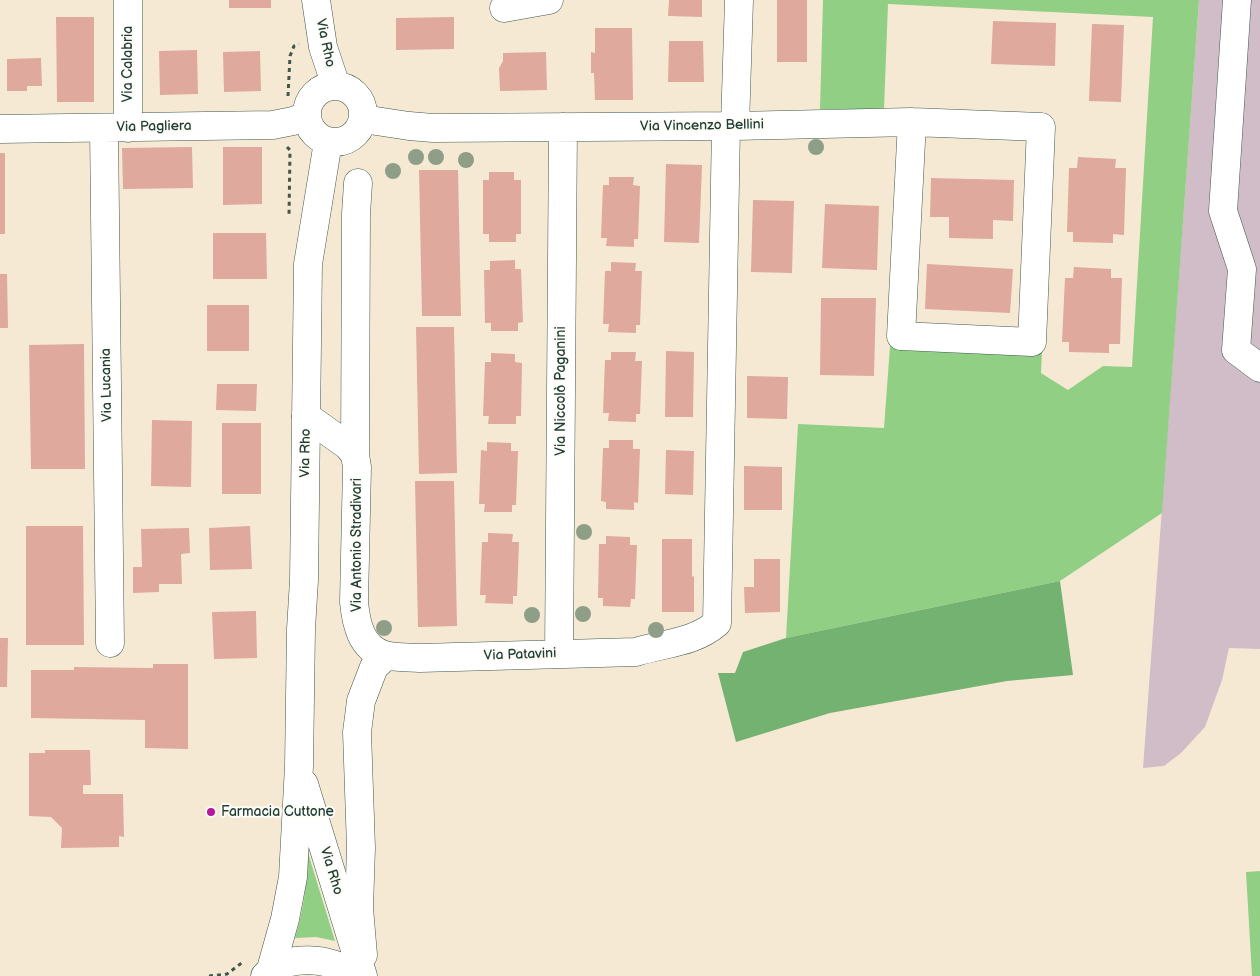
<!DOCTYPE html>
<meta charset="utf-8">
<style>
body{margin:0}
canvas{display:block;background:#f5e9d3}
</style>
<canvas width="1260" height="976"></canvas>
<script>
const ctx = document.querySelector('canvas').getContext('2d');
ctx.lineJoin = 'round';
function fill(path, color) {
  ctx.fillStyle = color;
  ctx.fill(path, 'evenodd');
}
function stroke(path, color, width, dash) {
  ctx.strokeStyle = color;
  ctx.lineWidth = width;
  ctx.lineCap = dash ? 'butt' : 'round';
  ctx.setLineDash(dash || []);
  ctx.stroke(path);
}
function drawText(font, color, halo, rows, align = 'center') {
  ctx.font = font + ' "Balsamiq Sans",sans-serif';
  ctx.lineWidth = 4;
  ctx.setLineDash([]);
  ctx.textBaseline = 'middle';
  ctx.strokeStyle = halo;
  ctx.fillStyle = color;
  for (const [text, x, y, turn = 0] of rows) {
    ctx.save();
    ctx.translate(x, y);
    ctx.rotate((+turn || 0) * Math.PI / 180);
    ctx.textAlign = isNaN(turn) ? turn : align;
    if (halo) ctx.strokeText(text, 0, 0);
    ctx.fillText(text, 0, 0);
    ctx.restore();
  }
}
fill(new Path2D(`
 M1199 0H1260V649L1229 648 1222 680 1205 727 1181 753 1164 766 1143 768Z`), '#d1bdc8');
fill(new Path2D(`
 M823 0H1199L1162 513 1060 581 786 638 798 424 884 428 890 346 1042 352 1041 373 1068 390 1103 366 1132 367 1153 17 888 4 884 109H820Z
 M308 853 335 941 316 937 295 938C304 908 307 883 308 853Z
 M1260 871V976H1252L1246 872Z`), '#91cf85');
fill(new Path2D(`
 M1060 581 1073 675 1007 681 830 713 736 742 718 673H735L743 652 786 638Z`), '#74b272');
fill(new Path2D(`
 M229 0H271V8H229Z
 M669 0H702V17L668 16Z
 M777 0H807V62H777Z
 M56 17H94V102H57Z
 M454 17V49L396 50V18Z
 M993 21 1056 23 1055 66 991 64Z
 M1092 24 1124 25 1121 102 1089 101Z
 M595 28H632L633 100H595L594 73H591V52L595 53Z
 M669 41H703L704 82H668Z
 M197 50 198 94 160 95 159 51Z
 M260 51 261 91 224 92 223 52Z
 M546 52 547 90 500 91 499 68 503 61V53Z
 M41 58 42 86H27V91H7V59Z
 M192 147 193 188 123 189 122 148Z
 M223 147H262V204L223 205Z
 M0 153H5V234H0Z
 M1078 157 1116 159 1115 168H1126L1124 235 1113 234V243L1073 242V232H1067L1069 168H1077Z
 M666 164 702 165 699 243 664 242Z
 M419 170H458L461 316H422Z
 M489 172H514V180H521V234H516V242H489V234H483V180H489Z
 M609 177H634L633 185 640 186 638 239H634V247L606 246 607 238H601L603 185H609Z
 M931 178 1014 180 1013 221 993 220V239L949 238V217H930Z
 M753 200 794 201 792 273 751 272Z
 M825 204 879 206 877 270 822 268Z
 M213 233H266L267 279H213Z
 M515 260V269H521L523 322 518 323V331H491V323H485L484 270H490V261Z
 M611 262 636 263 635 271H642L640 325H636V333L608 332 609 324H603L605 271H611Z
 M927 264 1013 269 1010 313 925 309Z
 M1074 267 1111 269V278H1122L1120 344H1109V353L1069 352V342H1062L1065 278H1073Z
 M0 274H7L8 328H0Z
 M821 298H876L874 376 820 375Z
 M207 305H249V351H207Z
 M416 327H454L457 473 419 474Z
 M84 344 85 469H31L29 345Z
 M666 351 694 352 693 417H665Z
 M611 352H636L635 361H642L640 414H636V422L608 421 609 413H603L605 360H611Z
 M491 353 515 354V362L522 363 521 416H516V424H488L489 416H483L485 362H491Z
 M747 376 788 377 787 419 747 418Z
 M217 384H257L256 411 216 410Z
 M152 420 192 421 191 487 151 486Z
 M222 423H261V494H222Z
 M609 440H633V449H640L638 503 634 502V510L606 509V502L601 501 603 448H609Z
 M487 442 511 443V451H518L516 505H512V512H484L485 504H479L481 450 487 451Z
 M666 450 694 451 693 495 665 494Z
 M744 466 782 467V510H744Z
 M415 481H454L457 626 418 627Z
 M26 526H83L84 645H26Z
 M250 526 252 569 210 570 209 528Z
 M189 528 190 553 181 554 182 584H159V592L133 593V567H142L141 529Z
 M488 533 513 534 512 542H519L517 596H513V604L485 603 486 595H480L482 542H488Z
 M606 536 630 537V545H637L635 599H631L630 607 603 606V598H598L599 544H606Z
 M662 539H692V577L694 576V612H662Z
 M754 559H780V612L745 613 744 587H754Z
 M256 611 257 658 214 659 212 612Z
 M0 638H8L7 687H0Z
 M153 664H188V749L145 748V720L31 718V670H74V667L153 668Z
 M45 750H90L91 785H83V794H123L124 837 119 836V847L61 848 62 828 51 817 29 816V753H45Z`), '#dfa99e');
const minor = new Path2D(`
 M128 0V128
 M1237 0 1223 211 1242 269 1236 350 1260 368
 M504 8 549 0
 M363 119 409 126 433 128 735 126 912 122 1041 127 1032 342 901 336 912 122
 M735 126 739 0
 M104 128 110 643
 M0 129 273 125 293 121 306 116
 M358 183 356 214 355 455 357 467 354 602C356 623 361 649 385 655 396 658 409 657 420 658L636 652C664 643 694 643 717 623L726 126
 M306 416 348 446 355 455
 M559 654 563 127
 M363 955 359 908 361 848 357 732 361 701 374 667 386 656`);
const major = new Path2D(`
 M316 0 323 47 336 86
 M307 114a28 28 0 1 1 56 0a28 28 0 1 1-56 0Z
 M304 784 363 976
 M271 969 285 919 293 877 299 766 301 629 304 580 308 264 328 142
 M265 976C283 954 334 956 353 976`);
stroke(minor, '#3f574c', 29);
stroke(major, '#3f574c', 29);
stroke(new Path2D(`
 M288 96 290 56 294 46 299 44
 M287 147 290 150 289 217
 M209 976 227 974 243 962`), '#3f574c', 3, [4, 4]);
stroke(minor, '#fff', 28);
stroke(major, '#fff', 28);
ctx.fillStyle = '#8f9f87';
for (const [x, y] of [
 [816,147],
 [416,157],
 [436,157],
 [466,160],
 [393,171],
 [584,532],
 [583,614],
 [532,615],
 [384,628],
 [656,630]
]) {
  ctx.beginPath();
  ctx.arc(x, y, 8, 0, 2 * Math.PI);
  ctx.fill();
}
for (const [x, y, r, color] of [
 [211,812,5,"#b5179e"]
]) {
  const dot = new Path2D();
  dot.arc(x, y, r, 0, 2 * Math.PI);
  ctx.fillStyle = color;
  ctx.fill(dot);
  stroke(dot, '#fdfcf7', 2);
}
drawText('14px', '#1f3d34', '#fdfcf7', [
 ["Via Rho",325,43,78],
 ["Via Calabria",128,64,-90],
 ["Via Vincenzo Bellini",702,126,-1],
 ["Via Pagliera",154,127,-1],
 ["Via Lucania",107,385,-91],
 ["Via Niccolò Paganini",561,391,-90],
 ["Via Rho",306,453,-89],
 ["Via Antonio Stradivari",357,545,-90],
 ["Via Patavini",520,655,-2],
 ["Via Rho",331,871,73]
]);
drawText('14px', '#1f3d34', '#fdfcf7', [
 ["Farmacia Cuttone",221,812]
], 'left');
</script>
